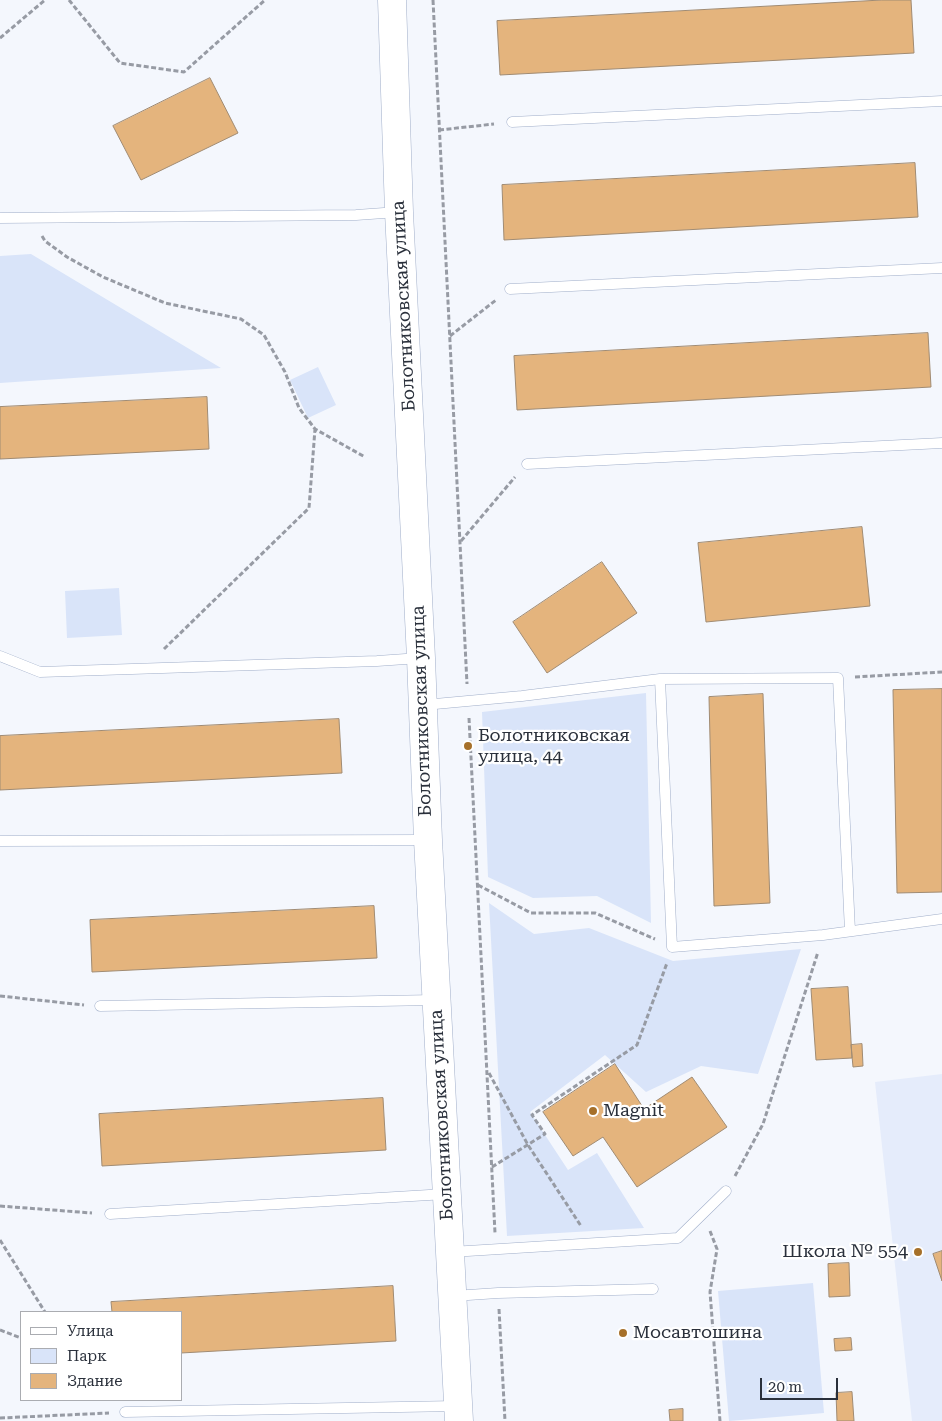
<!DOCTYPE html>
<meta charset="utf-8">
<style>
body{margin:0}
#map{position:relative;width:942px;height:1421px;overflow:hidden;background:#f4f7fd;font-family:"Roboto Serif",serif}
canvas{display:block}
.legend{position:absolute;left:20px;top:1311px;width:162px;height:90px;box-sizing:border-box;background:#fff;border:1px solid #aaacb1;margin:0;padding:6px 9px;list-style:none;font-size:15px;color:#2a303b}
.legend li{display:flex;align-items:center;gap:10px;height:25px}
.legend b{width:25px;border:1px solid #aaacb1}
.scale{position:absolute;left:760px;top:1378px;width:78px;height:22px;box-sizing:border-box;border:2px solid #2a303b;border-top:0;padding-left:6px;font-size:15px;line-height:18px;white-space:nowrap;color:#2a303b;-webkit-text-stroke:4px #fff;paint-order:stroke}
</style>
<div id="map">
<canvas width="942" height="1421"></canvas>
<ul class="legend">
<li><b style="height:6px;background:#fff"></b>Улица</li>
<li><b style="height:14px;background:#d9e4f9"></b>Парк</li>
<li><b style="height:14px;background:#e4b47d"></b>Здание</li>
</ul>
<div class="scale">20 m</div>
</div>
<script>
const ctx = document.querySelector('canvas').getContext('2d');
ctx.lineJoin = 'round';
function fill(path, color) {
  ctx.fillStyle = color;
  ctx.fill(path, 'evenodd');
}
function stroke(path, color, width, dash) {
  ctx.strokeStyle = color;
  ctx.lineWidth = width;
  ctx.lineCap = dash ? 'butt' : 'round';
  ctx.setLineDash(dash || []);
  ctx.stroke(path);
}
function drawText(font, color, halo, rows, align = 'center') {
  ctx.font = font + ' "Roboto Serif",serif';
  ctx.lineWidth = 4.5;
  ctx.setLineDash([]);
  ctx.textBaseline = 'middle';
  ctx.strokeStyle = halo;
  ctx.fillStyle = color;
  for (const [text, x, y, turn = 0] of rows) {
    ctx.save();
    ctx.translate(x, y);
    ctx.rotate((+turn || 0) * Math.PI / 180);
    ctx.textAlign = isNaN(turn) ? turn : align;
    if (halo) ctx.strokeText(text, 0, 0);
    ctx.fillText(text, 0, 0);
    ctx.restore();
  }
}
fill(new Path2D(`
 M942 1074V1421H912L875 1082Z`), '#e5ecfb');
fill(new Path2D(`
 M31 254 221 368 0 383V256Z
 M318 367 336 405 308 418 290 380Z
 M119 588 122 635 67 638 65 591Z
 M646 693 651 923 597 896 533 898 488 877 482 712Z
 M489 903 534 934 589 928 673 961 801 949 758 1074 701 1066 646 1092 605 1055 530 1112 568 1170 597 1153 644 1228 507 1236Z
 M813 1283 824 1413 729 1421 718 1291Z`), '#d9e4f9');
const building = new Path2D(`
 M882 0H911L914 53 500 75 497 21Z
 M210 78 238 133 141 180 113 126Z
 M915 163 918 217 504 240 502 185Z
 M928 333 931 387 517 410 514 356Z
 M207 397 209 449 0 459V407Z
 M862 527 870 606 706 622 698 543Z
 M602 562 637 613 547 673 513 622Z
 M942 689V892L897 893 893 690Z
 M763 694 770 903 714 906 709 697Z
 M339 719 342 773 0 790V736Z
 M374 906 377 958 92 972 90 920Z
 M848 987 852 1058 816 1060 811 989Z
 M862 1044 863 1066 853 1067 851 1045Z
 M615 1064 644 1109 692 1077 727 1127 637 1187 603 1137 573 1156 543 1112Z
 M383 1098 386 1150 102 1166 99 1114Z
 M942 1251V1281L933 1254Z
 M849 1263 850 1296 829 1297 828 1264Z
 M393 1286 396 1341 181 1353V1312H112L111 1302Z
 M851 1338 852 1350 835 1351 834 1339Z
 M852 1392 854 1421H837L836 1393Z
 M683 1409V1421H670L669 1410Z`);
fill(building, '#e4b47d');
stroke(building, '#a08b73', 1);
const lane = new Path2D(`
 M512 122 942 101
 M0 218 356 215 398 212
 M510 289 942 268
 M527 464 942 443
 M0 656 40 672 377 661 420 658
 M660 679 672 947 823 935 942 919
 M424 705 522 696 660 679 838 678 850 931
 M0 841 426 840
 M100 1006 435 1000
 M110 1214 446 1194
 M451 1252 678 1238 726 1191
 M453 1296 498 1293 653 1289
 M125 1412 456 1406`);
const secondary = new Path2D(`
 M392 0 399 212 421 658 428 840 459 1421`);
stroke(lane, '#a0aec9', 11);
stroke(secondary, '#a0aec9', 29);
stroke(new Path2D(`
 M69 0 120 63 184 72 265 0
 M433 0 467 684
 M0 38 45 0
 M439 130 494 124
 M42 236 45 241 67 257 103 277 165 303 241 319 264 335 285 372 299 408 315 429 365 457
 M450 336 496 300
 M461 541 515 477
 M164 649 309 508 315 429
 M855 677 942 672
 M469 718 495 1233
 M478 885 531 913H595L655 939
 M0 996 84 1005
 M489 1073 528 1145 581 1226
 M492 1167 545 1134 532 1115 637 1045 667 963
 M735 1176 763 1124 818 952
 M0 1206 92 1213
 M710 1231 717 1249 710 1292 720 1421
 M0 1240 45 1312
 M499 1309 505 1421
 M0 1330 21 1338
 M0 1418 109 1413`), '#979ba4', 3, [5, 2.5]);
stroke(lane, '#fff', 10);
stroke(secondary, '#fff', 28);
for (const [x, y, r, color] of [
 [468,746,5,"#a6702a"],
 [593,1111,5,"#a6702a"],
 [918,1252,5,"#a6702a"],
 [623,1333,5,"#a6702a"]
]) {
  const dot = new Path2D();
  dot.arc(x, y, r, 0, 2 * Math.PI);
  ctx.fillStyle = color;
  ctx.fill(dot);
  stroke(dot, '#fff', 2);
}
drawText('18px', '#2a303b', '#fff', [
 ["Болотниковская улица",404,306,-93],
 ["Болотниковская улица",422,711,-92],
 ["Болотниковская улица",442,1115,-93]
]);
drawText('18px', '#2a303b', '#fff', [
 ["Болотниковская",478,736],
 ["улица, 44",478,757],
 ["Magnit",603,1111],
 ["Школа № 554",908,1252,"right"],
 ["Мосавтошина",633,1333]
], 'left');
</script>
